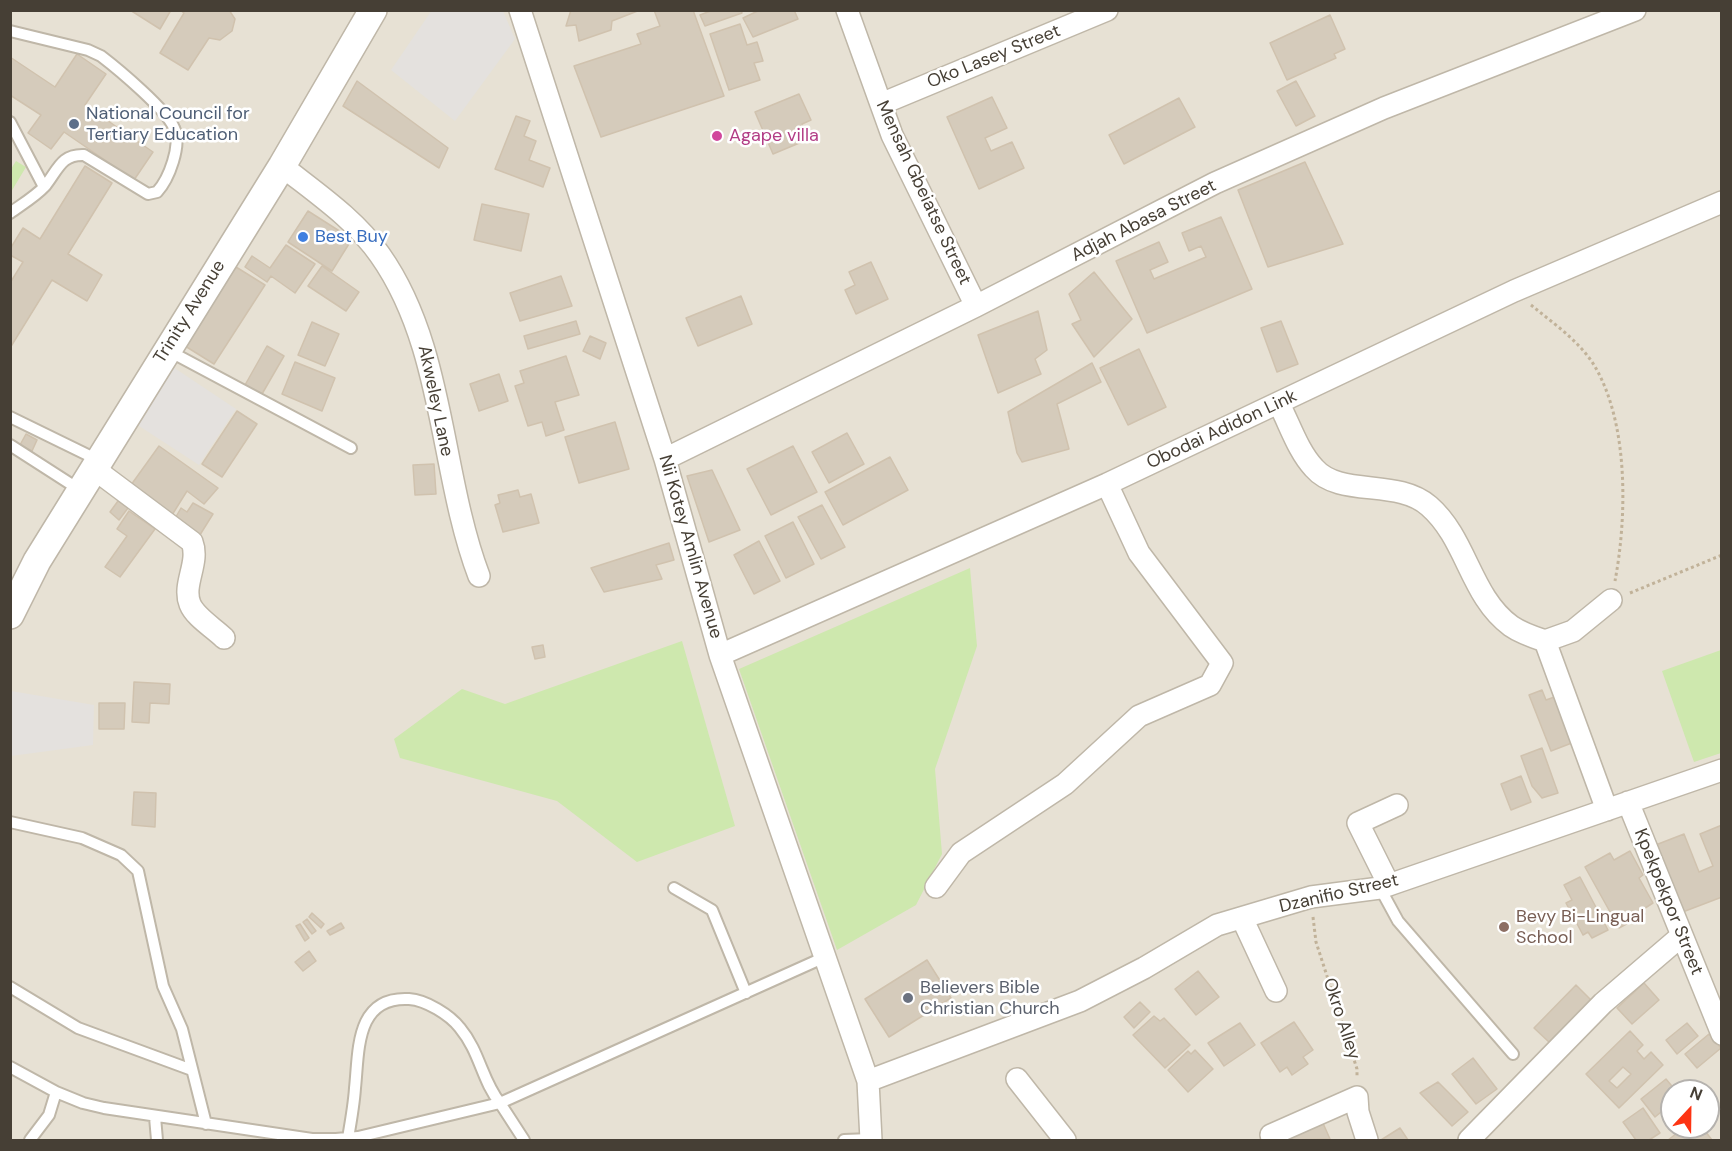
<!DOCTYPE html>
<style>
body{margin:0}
#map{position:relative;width:1732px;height:1151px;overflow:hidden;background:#f3efe6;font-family:"DM Sans",sans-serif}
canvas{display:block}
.frame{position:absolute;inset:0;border:12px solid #463f35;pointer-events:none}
.north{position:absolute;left:1660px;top:1079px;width:60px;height:60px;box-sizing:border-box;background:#fff;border:2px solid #b5b2ae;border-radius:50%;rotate:22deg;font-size:16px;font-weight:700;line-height:24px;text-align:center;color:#463f35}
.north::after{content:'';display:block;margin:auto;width:21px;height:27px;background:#fd3413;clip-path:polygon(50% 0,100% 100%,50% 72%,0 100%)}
</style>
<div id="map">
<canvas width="1732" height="1151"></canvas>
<div class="frame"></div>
<div class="north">N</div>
</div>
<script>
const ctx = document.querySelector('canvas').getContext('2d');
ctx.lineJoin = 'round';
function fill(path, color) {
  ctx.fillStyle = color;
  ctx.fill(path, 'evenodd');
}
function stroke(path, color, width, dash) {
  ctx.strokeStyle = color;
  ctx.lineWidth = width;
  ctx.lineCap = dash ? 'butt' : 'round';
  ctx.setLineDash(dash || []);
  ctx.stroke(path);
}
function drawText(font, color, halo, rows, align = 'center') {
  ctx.font = font + ' "DM Sans",sans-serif';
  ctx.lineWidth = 5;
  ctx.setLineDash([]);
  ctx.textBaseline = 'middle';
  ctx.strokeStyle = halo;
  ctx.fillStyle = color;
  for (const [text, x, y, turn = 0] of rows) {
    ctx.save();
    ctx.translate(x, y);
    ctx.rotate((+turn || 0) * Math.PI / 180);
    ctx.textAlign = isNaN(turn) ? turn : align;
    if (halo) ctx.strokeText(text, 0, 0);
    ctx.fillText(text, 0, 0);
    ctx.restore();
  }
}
fill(new Path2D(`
 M10 11H1721V1140H11ZM1672 1091H1708V1127H1672Z`), '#e7e1d4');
fill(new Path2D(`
 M16 161 26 167 11 192V169Z
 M970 568 977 646 935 769 942 854 916 905 837 950 739 669Z
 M682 641 735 826 637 862 557 801 400 758 394 739 462 689 505 704Z
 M1721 650V753L1694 762 1662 671Z`), '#cee8ae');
fill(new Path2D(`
 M432 10 503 11 515 39 455 121 391 70Z
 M173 367 236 409 199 465 136 424Z
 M11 691 94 705 93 745 11 756Z`), '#e4e1de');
const building = new Path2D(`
 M130 10H171L160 29Z
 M180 10H229L235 19 232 31 220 40 209 38 188 70 160 53 184 13Z
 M571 10H640L612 21 611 30 579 41 576 25 566 26Z
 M654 10H693L724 96 601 137 574 66 641 44 637 34 660 26Z
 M713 10H741L742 13 705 26 700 15Z
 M760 10H794L798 19 753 37 743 18Z
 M1330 15 1345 49 1334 54 1336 58 1287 80 1270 43Z
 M740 24 747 45 757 42 763 61 754 63 760 80 729 90 710 34Z
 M77 54 106 74 85 105 153 152 134 180 64 132 51 149 28 133 41 115 10 95V57L55 87Z
 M357 81 448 148 439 168 343 106Z
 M1296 81 1315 116 1296 126 1277 91Z
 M799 94 811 120 802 124 809 139 773 154 755 112Z
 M992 97 1007 128 985 138 991 151 1012 142 1024 168 979 189 947 117Z
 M1179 98 1195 127 1124 164 1109 135Z
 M516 116 530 121 524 136 536 141 529 160 550 168 543 187 495 169Z
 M1305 162 1343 244 1268 267 1238 190Z
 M85 166 112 183 68 254 102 275 87 301 52 280 10 348V283L23 262 10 255V249L23 228 40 239Z
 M482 204 529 214 521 251 474 240Z
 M308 211 352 239 332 271 288 242Z
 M1221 217 1252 289 1147 333 1116 261 1159 242 1168 262 1150 270 1154 279 1206 257 1201 246 1189 251 1182 233Z
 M286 245 315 264 295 293 271 276 267 282 245 267 252 256 270 268Z
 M871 262 888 299 856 314 845 290 855 285 849 272Z
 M322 266 359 292 346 311 308 286Z
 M236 267 265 285 214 364 185 346Z
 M1094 272 1132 319 1094 357 1072 324 1081 320 1069 294Z
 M561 276 572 306 520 321 510 293Z
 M741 296 752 324 698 346 686 318Z
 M1038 311 1047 350 1035 359 1041 374 998 393 978 335Z
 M576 321 580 334 528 349 524 336Z
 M1281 321 1298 364 1277 372 1261 328Z
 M312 322 339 334 325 366 298 355Z
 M590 336 606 343 600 359 583 351Z
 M267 346 284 356 262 394 245 385Z
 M1139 349 1166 407 1128 425 1100 368Z
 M566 356 579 395 555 402 564 430 546 436 542 422 528 426 515 386 524 383 520 371Z
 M295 362 335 378 322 411 282 394Z
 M1092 363 1101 382 1057 404 1069 449 1022 462 1017 453 1008 412Z
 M499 374 508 401 479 411 470 384Z
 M237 411 257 424 222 477 202 464Z
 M615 422 629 469 579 483 565 437Z
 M847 433 864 464 829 483 812 452Z
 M26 434 37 440 32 451 20 445Z
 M159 446 218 488 204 504 187 491 172 515 131 485Z
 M793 446 817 492 771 515 747 469Z
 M890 457 908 490 843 525 825 492Z
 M434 464 436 494 415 495 413 465Z
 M712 470 740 530 709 542 687 476Z
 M518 490 520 497 531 494 539 523 503 532 495 505 500 503 498 495Z
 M118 501 128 508 119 520 110 512Z
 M193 503 213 514 198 538 173 522 181 508 187 512Z
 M822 505 845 547 821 559 798 517Z
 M129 511 155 529 120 577 105 567 127 536 117 529Z
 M793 522 814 564 786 578 765 536Z
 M759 541 780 581 754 594 734 555Z
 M669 543 674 560 656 565 662 579 604 592 591 568Z
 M543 645 545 657 535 659 532 647Z
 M134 682 170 684 169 704 150 703 149 723 132 722Z
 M1542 690 1546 700 1560 695 1577 741 1551 751 1529 695Z
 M99 703H125L124 729H99Z
 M1542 748 1558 793 1542 798 1532 786 1521 756Z
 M1521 776 1531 802 1511 810 1501 784Z
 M134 792 156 793 155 827 132 825Z
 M1722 825V897L1680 913 1653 846 1684 834 1699 872 1713 866 1700 834Z
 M1630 851 1643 875 1639 878 1653 903 1642 910 1645 914 1619 928 1585 867 1610 853 1614 860Z
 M1580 877 1608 930 1592 938 1588 932 1583 935 1566 903 1572 900 1564 885Z
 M312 913 324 924 321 928 309 917Z
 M307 919 316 931 312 934 303 922Z
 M341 923 344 928 330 935 327 931Z
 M300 924 309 938 305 941 296 926Z
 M309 951 316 961 303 971 295 962Z
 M927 960 951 998 889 1037 865 999Z
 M1198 971 1219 997 1196 1015 1175 989Z
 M1644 983 1659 1000 1632 1024 1617 1008Z
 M1576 985 1591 1000 1550 1043 1534 1028Z
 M1140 1002 1150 1012 1134 1028 1124 1017Z
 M1154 1016 1160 1021 1164 1018 1190 1045 1165 1068 1133 1035Z
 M1294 1022 1313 1050 1303 1057 1308 1064 1292 1075 1287 1067 1280 1072 1261 1043Z
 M1240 1023 1255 1045 1224 1066 1208 1043Z
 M1687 1023 1698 1036 1677 1054 1666 1040Z
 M1630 1031 1643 1045 1637 1051 1644 1059 1651 1052 1663 1065 1619 1108 1586 1074ZM1623 1067 1631 1074 1617 1088 1609 1081Z
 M1709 1034 1721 1048 1697 1068 1685 1054Z
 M1195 1050 1213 1069 1188 1092 1168 1070 1188 1051 1191 1054Z
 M1473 1058 1497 1089 1476 1104 1452 1074Z
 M1666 1079 1676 1091H1672V1103L1655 1117 1641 1099Z
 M1438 1082 1468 1112 1452 1126 1420 1093Z
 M1643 1108 1660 1133 1649 1140H1636L1623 1122Z
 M1322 1121 1330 1139 1291 1140 1289 1136Z
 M1685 1127H1702L1712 1140H1668Z
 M1400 1128 1408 1140H1381Z`);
fill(building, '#d5cbbb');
stroke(building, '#d0c2ae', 1.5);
const service = new Path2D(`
 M10 31 88 50 101 56C118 69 167 110 174 128 182 145 169 179 157 192L148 194 84 155C61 154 58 170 45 186 36 196 21 205 10 213
 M10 122 44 187
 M169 351 351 448
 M10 417 98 460
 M10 445 80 490
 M10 822 82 838 121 855 138 871 163 986 182 1029 206 1124
 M674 888 712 910 746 993
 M1380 888 1398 921 1513 1054
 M10 987 78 1028 192 1070
 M10 1067 56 1092
 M155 1117 157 1140
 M348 1138C351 1121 354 1104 355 1088 359 1051 355 996 409 999 426 1000 450 1015 460 1028 480 1052 482 1081 500 1103L825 957
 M30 1140 49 1115 56 1092 83 1103 104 1108 312 1139H336L358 1137 500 1103 524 1140
 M844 1140 871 1139`);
const minor = new Path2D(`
 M520 10 665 459 720 655 868 1081 871 1140
 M847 10 892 135 976 306
 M881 104 1107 10
 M282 166C316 193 355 219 380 255 445 347 440 473 479 576
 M1279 404C1290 425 1298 451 1314 468 1340 498 1397 478 1429 506 1467 539 1470 596 1511 626 1521 633 1533 637 1545 641L1573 631 1611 600
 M665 459 976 306 1215 183 1384 108 1635 10
 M93 468 192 542C200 563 182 584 190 604 195 617 214 628 224 638
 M1545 641 1607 810
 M720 655 1107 484 1514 291 1722 202
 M1628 802 1722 1034
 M1389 885 1358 823 1397 805
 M936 887 961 853 1065 784 1139 716 1210 685 1222 663 1139 553 1107 484
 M1242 918 1276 991
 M1017 1079 1065 1140
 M868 1081 1080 1001 1144 968 1217 925 1311 897 1380 888 1722 770
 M1276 1140 1271 1135 1357 1097 1358 1112 1367 1140
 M1469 1140 1603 1003 1680 937`);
const tertiary = new Path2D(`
 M10 615 37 561 282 166 373 10`);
stroke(service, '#bfb7a8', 14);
stroke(minor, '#bfb7a8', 24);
stroke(tertiary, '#bfb7a8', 30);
stroke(new Path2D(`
 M1531 305C1553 323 1579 341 1594 365 1629 423 1627 517 1615 581
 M1630 593 1722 555
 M1313 917 1316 942 1357 1069V1078`), '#c1b299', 3, [3, 3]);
stroke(service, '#fff', 10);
stroke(minor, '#fff', 21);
stroke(tertiary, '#fff', 27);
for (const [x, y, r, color] of [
 [74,124,6,"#5c6f8a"],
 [717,136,6,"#d1479c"],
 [303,237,6,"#3f7fe0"],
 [1504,927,6,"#8d6e63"],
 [908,998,6,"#6b7280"]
]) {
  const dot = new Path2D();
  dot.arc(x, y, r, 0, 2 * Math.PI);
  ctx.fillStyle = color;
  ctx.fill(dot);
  stroke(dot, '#fff', 2);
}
drawText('18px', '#463f35', '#fff', [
 ["Oko Lasey Street",994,57,-22],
 ["Mensah Gbeiatse Street",923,193,65],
 ["Adjah Abasa Street",1144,221,-27],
 ["Trinity Avenue",190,312,-58],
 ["Akweley Lane",435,401,78],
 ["Obodai Adidon Link",1222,430,-25],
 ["Nii Kotey Amlin Avenue",690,547,74],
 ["Dzanifio Street",1339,894,-13],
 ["Kpekpekpor Street",1668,902,68],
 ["Okro Alley",1341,1019,72]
]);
drawText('18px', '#4e5e75', '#fff', [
 ["National Council for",86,114],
 ["Tertiary Education",86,135]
], 'left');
drawText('18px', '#b23c85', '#fff', [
 ["Agape villa",729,136]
], 'left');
drawText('18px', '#366cbe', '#fff', [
 ["Best Buy",315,237]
], 'left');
drawText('18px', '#785e54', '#fff', [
 ["Bevy Bi-Lingual",1516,917],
 ["School",1516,938]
], 'left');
drawText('18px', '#5b616d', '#fff', [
 ["Believers Bible",920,988],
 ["Christian Church",920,1009]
], 'left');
</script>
